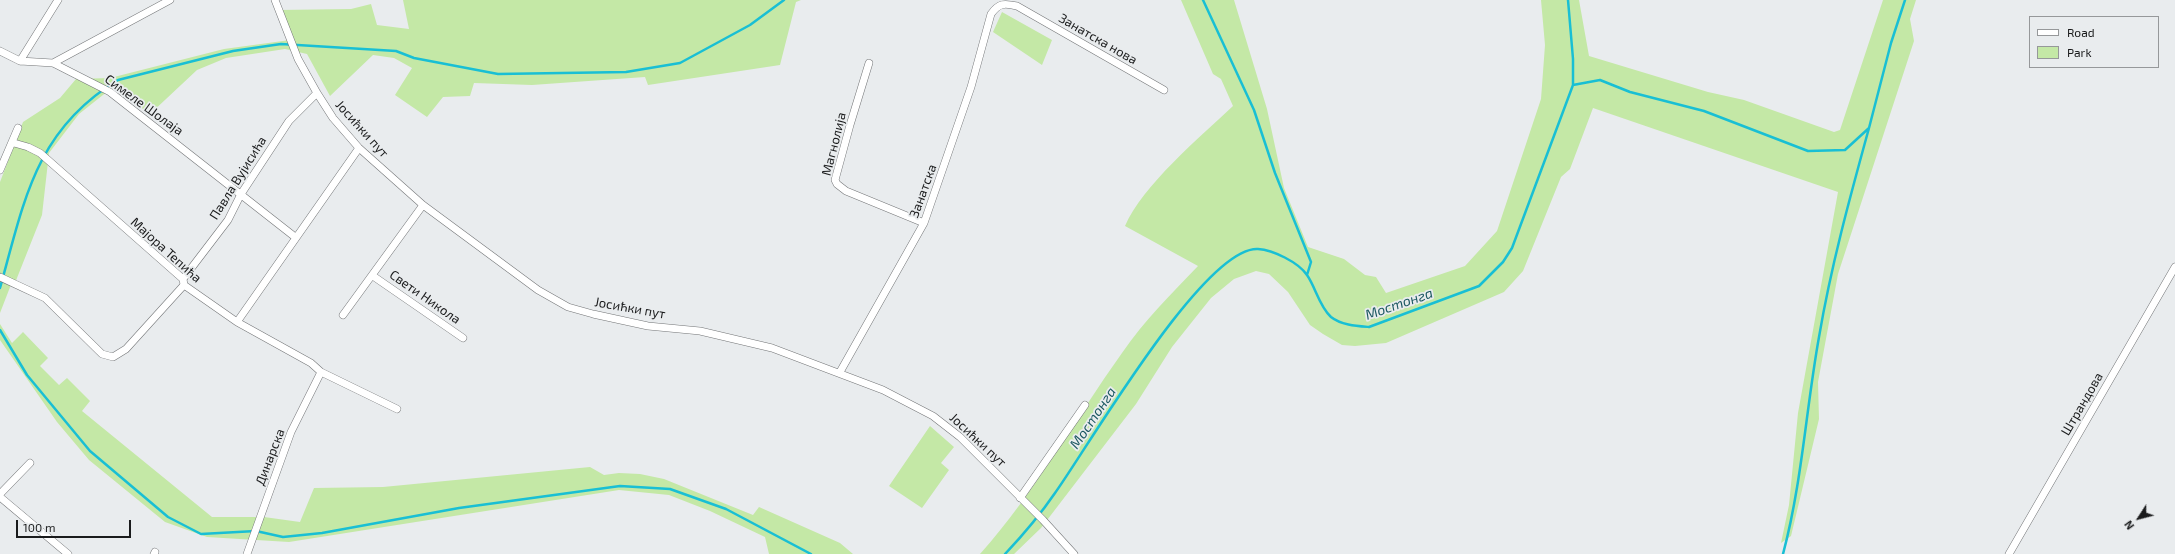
<!DOCTYPE html>
<meta charset="utf-8">
<style>
body{margin:0}
#map{position:relative;width:2175px;height:554px;overflow:hidden;background:#e9ecee;font-family:"Exo 2",sans-serif}
canvas{display:block}
.legend{position:absolute;left:2029px;top:16px;width:130px;height:52px;box-sizing:border-box;background:#e9ecee;border:1px solid #96989a;margin:0;padding:5px 7px;list-style:none;font-size:12px;color:#1a1b1c}
.legend li{display:flex;align-items:center;gap:8px;height:20px}
.legend b{width:20px;border:1px solid #96989a}
.north{position:absolute;left:2119px;top:498px;width:40px;height:40px;-webkit-text-stroke:3px #e9ecee;paint-order:stroke;rotate:234deg;font-size:11px;font-weight:700;line-height:16px;text-align:center;color:#1a1b1c}
.north::after{content:'';display:block;margin:auto;width:14px;height:18px;background:#1a1b1c;clip-path:polygon(50% 0,100% 100%,50% 72%,0 100%)}
.scale{position:absolute;left:16px;top:520px;width:115px;height:18px;box-sizing:border-box;border:2px solid #1a1b1c;border-top:0;padding-left:5px;font-size:12px;line-height:14px;white-space:nowrap;color:#1a1b1c;-webkit-text-stroke:3px #e9ecee;paint-order:stroke}
</style>
<div id="map">
<canvas width="2175" height="554"></canvas>
<ul class="legend">
<li><b style="height:5px;background:#fff"></b>Road</li>
<li><b style="height:11px;background:#c4e8a6"></b>Park</li>
</ul>
<div class="north">N</div>
<div class="scale">100 m</div>
</div>
<script>
const ctx = document.querySelector('canvas').getContext('2d');
ctx.lineJoin = 'round';
function fill(path, color) {
  ctx.fillStyle = color;
  ctx.fill(path, 'evenodd');
}
function stroke(path, color, width, dash) {
  ctx.strokeStyle = color;
  ctx.lineWidth = width;
  ctx.lineCap = dash ? 'butt' : 'round';
  ctx.setLineDash(dash || []);
  ctx.stroke(path);
}
function drawText(font, color, halo, rows, align = 'center') {
  ctx.font = font + ' "Exo 2",sans-serif';
  ctx.lineWidth = 3.5;
  ctx.setLineDash([]);
  ctx.textBaseline = 'middle';
  ctx.strokeStyle = halo;
  ctx.fillStyle = color;
  for (const [text, x, y, turn = 0] of rows) {
    ctx.save();
    ctx.translate(x, y);
    ctx.rotate((+turn || 0) * Math.PI / 180);
    ctx.textAlign = isNaN(turn) ? turn : align;
    if (halo) ctx.strokeText(text, 0, 0);
    ctx.fillText(text, 0, 0);
    ctx.restore();
  }
}
fill(new Path2D(`
 M403 0H801L796 2 780 65 648 85 645 77 532 85 474 83 470 96 443 97 427 117 395 95 412 68 394 58 373 55 330 96 307 54 285 49 226 58 197 70 150 114 113 87 79 114 49 153 42 215 15 283 12 282 0 313V182L23 122 60 98 76 79 110 78 224 49 290 40 278 10 351 9 371 4 377 25 409 29Z
 M1181 0H1234L1267 109 1284 188 1308 247 1344 259 1365 275 1376 277 1386 293 1465 266 1497 231 1541 99 1545 45 1541 0H1579L1589 56 1708 92 1744 100 1834 132 1840 130 1883 0H1916L1910 19 1914 41 1838 274 1818 382 1819 419 1791 536 1781 543 1789 505 1798 413 1838 192 1593 108 1570 169 1561 177 1523 271 1504 292 1386 343 1355 346 1342 345 1323 334 1310 325 1288 292 1269 274 1256 271 1234 279 1211 298 1172 347 1136 404 1041 528 1014 554H980C1035 493 1074 420 1122 353 1144 321 1171 294 1198 266L1125 226C1142 186 1200 137 1233 106L1221 79 1213 74Z
 M1002 12 1052 40 1042 65 993 32Z
 M0 324 12 343 23 332 48 358 40 366 59 385 67 378 90 401 82 411 212 517H264L300 522 314 488 383 487 590 467 604 475 619 473 640 474 664 479 753 515 759 507 840 543 853 554H769L765 537 710 511 669 495 619 490 289 542 207 537 165 522 89 460 57 422 0 340Z
 M930 426 954 447 941 463 949 470 922 508 889 486Z`), '#c4e8a6');
stroke(new Path2D(`
 M1203 0 1254 110 1275 173 1311 262 1307 275
 M1573 85 1600 80 1630 92 1704 111 1808 151 1845 150 1869 128 1891 43 1905 0
 M0 288C24 202 35 130 118 80L233 51 281 44 396 51 414 58 498 74 626 72 680 63 750 25 784 0
 M0 330 27 375 90 451 168 517 201 534 256 531 283 537 322 533 459 508 620 486 670 489 726 509 811 554
 M1005 554C1023 535 1040 515 1055 493 1087 449 1204 246 1258 249 1273 250 1298 262 1307 275 1316 288 1319 306 1331 317 1341 325 1357 326 1369 327L1479 286 1503 262 1512 248 1573 85V59L1568 0
 M1783 554C1802 483 1806 409 1819 337 1831 266 1850 197 1869 128`), '#19bfd4', 2.5);
const minor = new Path2D(`
 M275 0 298 59 317 93 333 118 359 148 423 205 538 290 568 307 593 314 648 326 700 331 772 348 883 390 933 416 960 437 1043 520 1074 554
 M0 51 20 61 53 63 110 92 295 237
 M20 61 58 0
 M53 63 170 0
 M869 63 850 125 835 180 837 184 846 191 924 223
 M14 143 28 147 40 153 183 279 184 285 237 322 311 363 321 372 397 409
 M0 170 18 128
 M373 276 463 338
 M0 277 45 298 102 354 113 357 126 349 184 285
 M183 279 228 220 241 194 289 121 317 93
 M343 315 423 205
 M237 322 359 148
 M840 372 924 223 971 87 991 14C999 3 1004 3 1017 6L1164 90
 M0 494 30 463
 M0 497 68 554
 M1020 498 1085 405
 M154 554 155 552
 M247 554 291 432 321 372
 M2009 554 2175 267`);
stroke(minor, '#737577', 8);
stroke(minor, '#fff', 7);
drawText('13px', '#1a1b1c', '#e9ecee', [
 ["Занатска нова",1098,39,30],
 ["Симеле Шолаја",144,105,36],
 ["Јосићки пут",362,129,48],
 ["Магнолија",834,144,-76],
 ["Павла Вујисића",238,178,-58],
 ["Занатска",923,191,-70],
 ["Мајора Тепића",166,250,42],
 ["Свети Никола",425,297,35],
 ["Јосићки пут",630,308,10],
 ["Штрандова",2082,404,-60],
 ["Јосићки пут",978,440,43],
 ["Динарска",270,457,-69]
]);
drawText('italic 14px', '#1c5861', '#e9ecee', [
 ["Мостонга",1399,304,-19],
 ["Мостонга",1093,418,-56]
]);
</script>
